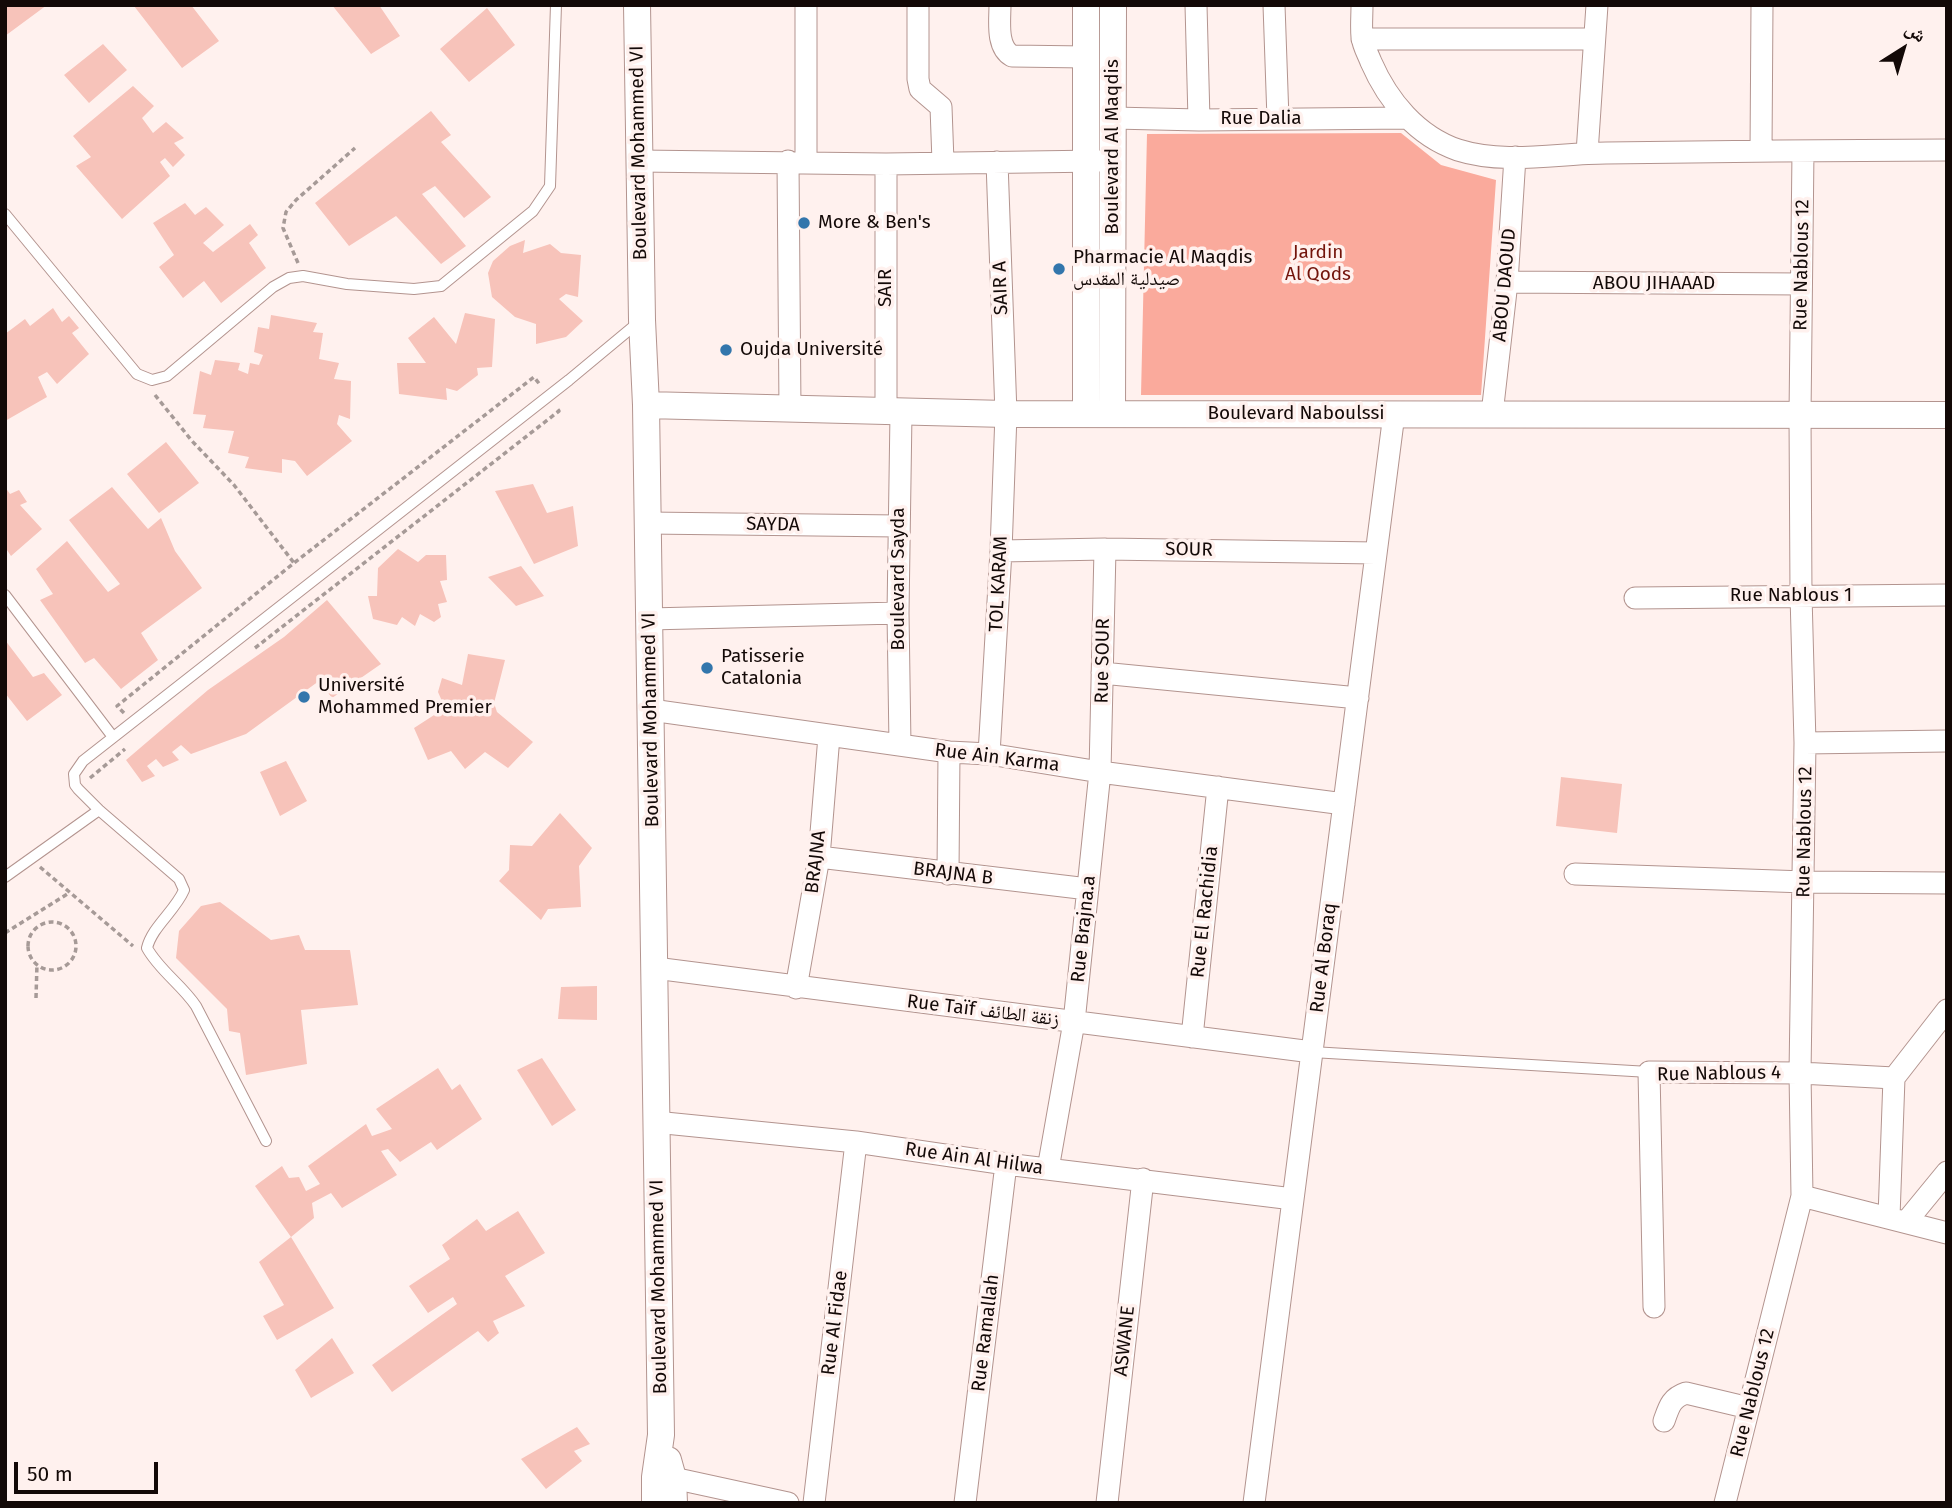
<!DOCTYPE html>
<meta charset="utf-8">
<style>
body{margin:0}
#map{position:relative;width:1952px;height:1508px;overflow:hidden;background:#fff1ee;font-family:"Fira Sans","Noto Naskh Arabic",sans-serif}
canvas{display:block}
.frame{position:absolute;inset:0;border:7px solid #130907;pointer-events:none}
.north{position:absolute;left:1868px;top:14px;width:70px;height:70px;-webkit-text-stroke:5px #fff1ee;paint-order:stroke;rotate:37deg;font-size:19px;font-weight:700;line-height:28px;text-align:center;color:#130907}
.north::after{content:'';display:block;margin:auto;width:24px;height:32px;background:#130907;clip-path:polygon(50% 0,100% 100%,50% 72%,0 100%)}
.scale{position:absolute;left:14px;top:1462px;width:144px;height:32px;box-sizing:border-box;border:4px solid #130907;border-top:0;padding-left:9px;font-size:21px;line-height:24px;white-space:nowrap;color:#130907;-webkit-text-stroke:5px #fff1ee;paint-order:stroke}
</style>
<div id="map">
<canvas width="1952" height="1508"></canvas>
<div class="frame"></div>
<div class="north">ش</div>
<div class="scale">50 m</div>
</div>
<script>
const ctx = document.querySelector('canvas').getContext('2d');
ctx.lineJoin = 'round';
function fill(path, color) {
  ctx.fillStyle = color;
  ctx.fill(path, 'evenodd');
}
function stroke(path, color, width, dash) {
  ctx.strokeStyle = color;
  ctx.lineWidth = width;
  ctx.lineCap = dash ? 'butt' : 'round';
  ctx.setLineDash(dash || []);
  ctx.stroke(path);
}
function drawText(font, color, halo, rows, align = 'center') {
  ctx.font = font + ' "Fira Sans","Noto Naskh Arabic",sans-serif';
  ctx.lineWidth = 7;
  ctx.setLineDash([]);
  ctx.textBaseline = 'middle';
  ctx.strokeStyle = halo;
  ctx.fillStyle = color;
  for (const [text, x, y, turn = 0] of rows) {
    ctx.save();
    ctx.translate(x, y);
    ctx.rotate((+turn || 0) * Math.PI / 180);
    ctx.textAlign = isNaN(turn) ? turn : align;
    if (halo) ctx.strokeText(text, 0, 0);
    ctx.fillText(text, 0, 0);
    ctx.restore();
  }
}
fill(new Path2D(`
 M1401 133 1441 165 1496 180 1481 395H1141L1147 134Z`), '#faaa9c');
fill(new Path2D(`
 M5 5H47L5 36Z
 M136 5H191L219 41 182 68 134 6Z
 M332 5H379L400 36 371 54Z
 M487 8 515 45 469 82 440 49Z
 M103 44 127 70 89 103 64 75Z
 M133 86 154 106 142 118 153 133 166 122 184 138 174 143 185 155 173 167 165 158 160 162 170 176 122 219 76 166 91 157 73 136Z
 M431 111 451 135 441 142 491 197 464 218 435 186 422 194 466 246 441 264 396 216 349 246 315 203Z
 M185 203 195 215 206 207 224 225 203 243 213 252 250 224 258 235 249 243 266 268 221 303 204 281 183 298 159 267 174 255 153 223Z
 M525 240 523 253 550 244 561 253 581 255 578 297 566 294 559 299 583 321 566 337 536 344V324L515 317 492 297 488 273 493 261 510 246Z
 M53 308 62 322 69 316 79 328 72 333 89 354 57 384 47 372 38 377 47 397 5 421V334L25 319 30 326Z
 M465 313 495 319 492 367 477 368 478 375 457 391 446 388 447 400 399 394 397 363H426L408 338 434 317 456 344Z
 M271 315 317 323 313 332 323 333 319 359 339 363 334 379 351 381 350 419 339 415 337 424 352 441 307 476 295 461 282 459V473L245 468 249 457 228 453 234 431 203 428 206 415 193 414 200 371 211 375 215 360 240 363 238 370 248 374 250 363 259 365 263 355 254 352 258 327 269 329Z
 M166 442 199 483 159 513 127 474Z
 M533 484 547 513 573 506 578 546 534 564 495 491Z
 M5 487 10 494 19 490 27 502 20 505 42 529 11 556 5 547Z
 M112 487 148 529 161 518 175 551 202 588 141 633 158 660 121 689 94 658 85 663 40 600 53 594 36 569 67 541 108 592 120 584 69 520Z
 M398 549 418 562 426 555H446L447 580 440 581 447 602 438 604 441 617 434 622 420 614 415 626 402 617 397 625 373 619 368 596H377L378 568Z
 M521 566 544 596 516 606 488 577Z
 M327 600 381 664 332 698 319 681 246 734 191 754 181 745 172 752 179 760 163 767 156 759 147 766 155 776 142 782 126 760 208 690 284 637Z
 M5 640 33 677 44 673 62 695 27 721 5 693Z
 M468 654 505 660 494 703 497 712 533 742 508 768 485 752 465 769 451 751 428 760 414 728 445 708 438 692 442 678 462 685Z
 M286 761 307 801 280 816 260 772Z
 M1561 777 1622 784 1617 833 1556 826Z
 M560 813 592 848 579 866 581 907 548 909 541 920 499 881 509 870 510 845 532 846Z
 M220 902 271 940 299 935 305 950H350L358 1005 301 1010 307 1064 246 1075 240 1033 229 1031 227 1009 176 958 179 931 201 906Z
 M597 986V1020L558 1019 561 987Z
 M542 1058 576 1110 552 1126 517 1070Z
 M438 1068 452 1090 460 1084 482 1119 437 1150 431 1142 400 1162 388 1149 381 1151 397 1175 342 1208 331 1193 312 1203 314 1218 291 1237 255 1186 282 1166 289 1178 299 1177 306 1191 320 1184 308 1166 366 1124 372 1136 392 1129 376 1109Z
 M518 1211 545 1253 505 1276 525 1306 493 1321 499 1333 488 1342 478 1331 392 1392 372 1365 457 1304 453 1297 428 1313 409 1286 450 1259 442 1245 477 1219 486 1231Z
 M291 1237 334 1308 277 1340 263 1316 284 1305 259 1262Z
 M332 1338 354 1373 311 1398 295 1370Z
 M577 1427 590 1444 574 1451 582 1461 546 1489 521 1459Z`), '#f7c3ba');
const service = new Path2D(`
 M5 214 137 374 152 380 167 376 273 287 289 278 303 276 347 284 414 289 441 286 533 211 550 186 556 5
 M5 595 113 737
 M5 877 99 810
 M1312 1052 1649 1072
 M266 1141 196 1006C182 985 159 970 147 948 152 927 175 911 184 890L179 879 99 810 78 789 75 785 74 774 83 761 569 380 640 321`);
const minor = new Path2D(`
 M806 5V161
 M918 5V79L920 89 941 107 943 162
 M1000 5C1000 21 996 47 1012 56L1086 57
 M1196 5 1199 120
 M1274 5 1278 119
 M1362 5C1362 16 1361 27 1362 37 1363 46 1368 54 1371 62 1388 101 1417 136 1458 150 1505 165 1559 153 1606 153 1720 151 1833 151 1947 150
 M1362 39H1594
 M1114 118 1199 120 1408 118
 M1761 151 1762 5
 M1587 153 1597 5
 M639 161 886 164 1099 161
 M788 161 790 410
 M886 164V413
 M1507 282 1801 284
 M1492 414 1507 282 1515 157
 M648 523 898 526
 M1001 551 1105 549 1376 553
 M1635 598 1947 595
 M649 619 898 613
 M1102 673 1358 698
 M651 710 949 752 989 754 1100 772 1344 804
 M1805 743 1947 741
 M900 745 898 613 901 413
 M989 754 1001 551 1006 414 997 162
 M819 857 1088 889
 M948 874 949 752
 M1575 874 1805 882 1947 883
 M655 968 1312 1052
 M796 988 819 857 829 736
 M1192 1037 1218 787
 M655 1122 856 1142 1006 1164 1293 1199
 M1048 1169 1074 1022 1100 772 1105 549
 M1802 1196 1947 1233
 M1889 1217 1894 1078 1947 1010
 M1906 1222 1947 1172
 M1654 1307 1649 1072 1800 1073 1894 1078
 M1664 1421C1669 1407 1671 1398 1686 1393L1749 1408
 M657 1477 673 1478 788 1503
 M814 1503 856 1142
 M965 1503 1006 1164
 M1107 1503 1143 1179
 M1254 1503 1394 414
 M1725 1503 1802 1196 1800 1073 1805 743 1801 595 1800 415 1803 151`);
const tertiary = new Path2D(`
 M637 5 642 320 646 405 661 1435 655 1477V1503
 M646 405 1006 414 1947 415
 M1086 414V5
 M1112 414 1113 5
 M668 1460 673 1478 674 1503`);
stroke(service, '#b3948f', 12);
stroke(minor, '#b3948f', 23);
stroke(tertiary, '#b3948f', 28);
stroke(new Path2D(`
 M298 263 283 228 286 212 296 200 355 148
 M155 395 192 441 234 485 294 563
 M255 648 559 411 556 407
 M124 713 117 706 294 563 534 377 541 386
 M90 778 125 749
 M40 867 133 946
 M28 946a24 24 0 1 1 48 0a24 24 0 1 1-48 0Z
 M5 933 69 893
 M36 998 37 964`), '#a69a97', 3.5, [5, 3.5]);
stroke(service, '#fff', 10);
stroke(minor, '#fff', 21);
stroke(tertiary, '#fff', 26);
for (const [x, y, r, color] of [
 [804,223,7,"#3376ac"],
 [1059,269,7,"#3376ac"],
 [726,350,7,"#3376ac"],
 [707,668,7,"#3376ac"],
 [304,697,7,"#3376ac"]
]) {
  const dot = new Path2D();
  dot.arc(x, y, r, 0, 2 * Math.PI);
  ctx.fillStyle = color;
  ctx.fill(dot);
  stroke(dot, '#fff1ee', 2.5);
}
drawText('19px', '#130907', '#fff1ee', [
 ["Rue Dalia",1261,119],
 ["Boulevard Al Maqdis",1113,147,-90],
 ["Boulevard Mohammed VI",639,153,-91],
 ["Rue Nablous 12",1802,265,-89],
 ["ABOU JIHAAAD",1654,284],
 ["ABOU DAOUD",1505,285,-85],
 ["SAIR",886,288,-90],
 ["SAIR A",1001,288,-92],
 ["Boulevard Naboulssi",1296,414],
 ["SAYDA",773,525,1],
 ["SOUR",1189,550,1],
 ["Boulevard Sayda",899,579,-90],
 ["TOL KARAM",999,584,-87],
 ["Rue Nablous 1",1791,596],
 ["Rue SOUR",1103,661,-89],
 ["Boulevard Mohammed VI",651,720,-91],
 ["Rue Ain Karma",997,758,7],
 ["Rue Nablous 12",1805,832,-89],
 ["BRAJNA",816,862,-83],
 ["BRAJNA B",953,874,7],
 ["Rue El Rachidia",1205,912,-84],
 ["Rue Brajna.a",1084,929,-84],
 ["Rue Al Boraq",1324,958,-83],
 ["Rue Taïf زنقة الطائف",983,1011,7],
 ["Rue Nablous 4",1719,1074,-1],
 ["Rue Ain Al Hilwa",974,1159,8],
 ["Boulevard Mohammed VI",659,1287,-91],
 ["Rue Al Fidae",835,1323,-83],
 ["Rue Ramallah",986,1333,-83],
 ["ASWANE",1125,1341,-84],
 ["Rue Nablous 12",1753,1393,-76]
]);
drawText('19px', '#130907', '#fff1ee', [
 ["More & Ben's",818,223],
 ["Pharmacie Al Maqdis",1073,258],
 ["صيدلية المقدس",1073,280],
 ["Oujda Université",740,350],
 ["Patisserie",721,657],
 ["Catalonia",721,679],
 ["Université",318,686],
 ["Mohammed Premier",318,708]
], 'left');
drawText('19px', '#72130a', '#fff1ee', [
 ["Jardin",1318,253],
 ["Al Qods",1318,275]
]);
</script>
